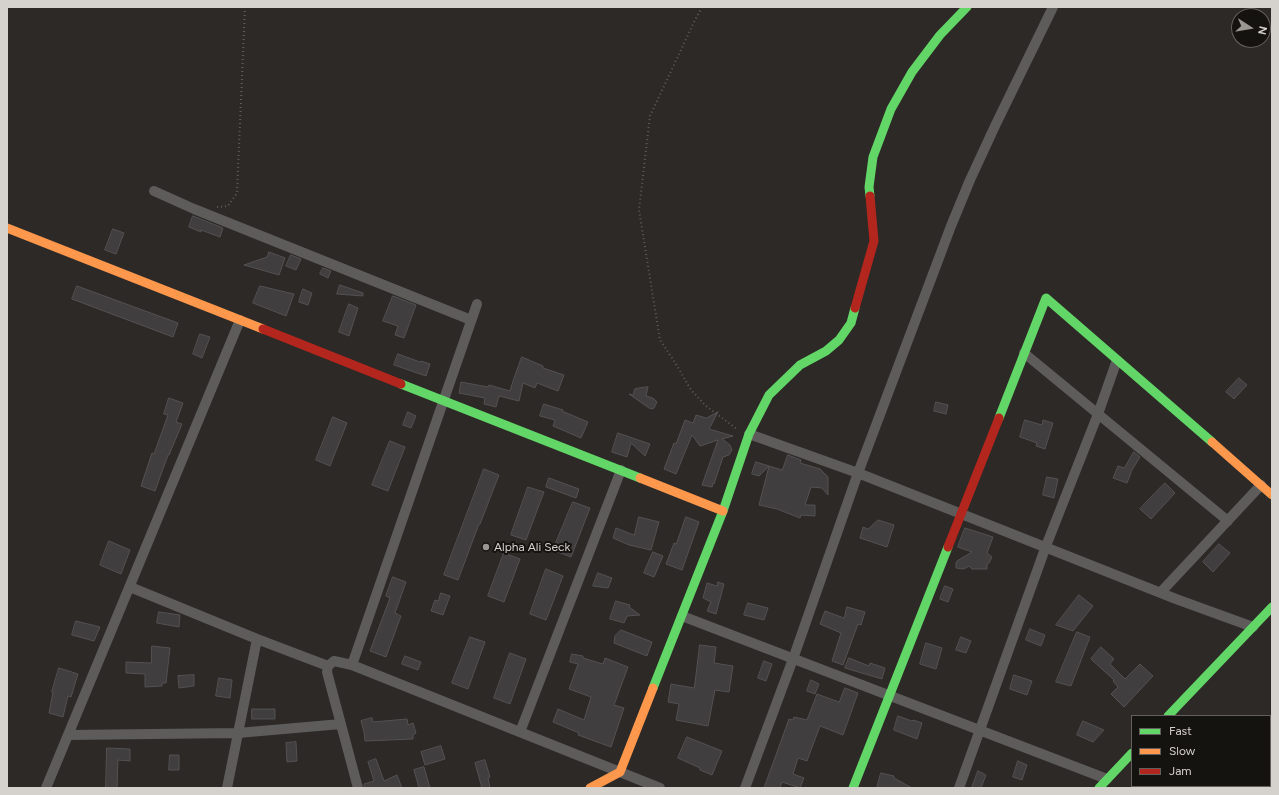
<!DOCTYPE html>
<style>
body{margin:0}
#map{position:relative;width:1279px;height:795px;overflow:hidden;background:#2c2926;font-family:Figtree,sans-serif}
canvas{display:block}
.frame{position:absolute;inset:0;border:8px solid #d5d2cd;pointer-events:none}
.legend{position:absolute;left:1131px;top:715px;width:140px;height:72px;box-sizing:border-box;background:#151310;border:1px solid #625f5c;margin:0;padding:5px 7px;list-style:none;font-size:12px;color:#d5d2cd}
.legend li{display:flex;align-items:center;gap:8px;height:20px}
.legend b{width:20px;border:1px solid #625f5c}
.north{position:absolute;left:1231px;top:8px;width:40px;height:40px;box-sizing:border-box;background:#151310;border:1px solid #625f5c;border-radius:50%;rotate:102deg;font-size:11px;font-weight:700;line-height:16px;text-align:center;color:#d5d2cd}
.north::after{content:'';display:block;margin:auto;width:14px;height:18px;background:#9a9793;clip-path:polygon(50% 0,100% 100%,50% 72%,0 100%)}
</style>
<div id="map">
<canvas width="1279" height="795"></canvas>
<div class="frame"></div>
<ul class="legend">
<li><b style="height:5px;background:#63d668"></b>Fast</li>
<li><b style="height:5px;background:#ff974d"></b>Slow</li>
<li><b style="height:5px;background:#b3261e"></b>Jam</li>
</ul>
<div class="north">N</div>
</div>
<script>
const ctx = document.querySelector('canvas').getContext('2d');
ctx.lineJoin = 'round';
function fill(path, color) {
  ctx.fillStyle = color;
  ctx.fill(path, 'evenodd');
}
function stroke(path, color, width, dash) {
  ctx.strokeStyle = color;
  ctx.lineWidth = width;
  ctx.lineCap = dash ? 'butt' : 'round';
  ctx.setLineDash(dash || []);
  ctx.stroke(path);
}
function drawText(font, color, halo, rows, align = 'center') {
  ctx.font = font + ' Figtree,sans-serif';
  ctx.lineWidth = 4;
  ctx.setLineDash([]);
  ctx.textBaseline = 'middle';
  ctx.strokeStyle = halo;
  ctx.fillStyle = color;
  for (const [text, x, y, turn = 0] of rows) {
    ctx.save();
    ctx.translate(x, y);
    ctx.rotate((+turn || 0) * Math.PI / 180);
    ctx.textAlign = isNaN(turn) ? turn : align;
    if (halo) ctx.strokeText(text, 0, 0);
    ctx.fillText(text, 0, 0);
    ctx.restore();
  }
}
const building = new Path2D(`
 M193 216 223 228 220 237 201 230V232L189 227Z
 M113 229 124 233 116 254 105 250Z
 M269 252 285 258 279 275 244 265 267 257Z
 M291 255 301 259 296 270 286 266Z
 M323 268 331 271 328 278 320 274Z
 M340 285 363 293V296L337 294Z
 M77 286 178 323 173 337 72 299Z
 M260 286 294 294 286 316 253 303Z
 M303 289 312 293 308 305 299 302Z
 M393 296 416 305 404 338 395 335 398 326 383 321Z
 M349 304 358 308 349 336 339 332Z
 M200 334 210 337 202 358 193 354Z
 M398 354 420 362 421 361 430 364 426 376 394 365Z
 M522 357 543 366V368L564 375 558 391 537 383 535 388 523 383 519 401 499 396 496 407 484 404 485 398 459 393 461 382 488 387 489 385 510 391 513 381Z
 M1239 378 1247 385 1234 399 1226 392Z
 M648 387 646 396 653 398 657 402 654 408 652 409 649 408 629 394 633 395 635 389Z
 M169 398 183 403 176 422 182 424 169 455H168L155 491 141 486 152 453 154 454 168 415 164 414Z
 M936 402 948 405 946 414 934 411Z
 M544 404 563 410 562 411 588 422 581 438 553 426 555 420 540 416Z
 M408 412 416 416 411 428 403 425Z
 M718 412 709 429 733 436 722 439 730 445 732 450 729 455 723 457 714 484 713 483 712 487 702 485 718 440 700 446 692 435 676 474 664 469 674 443 676 444 685 420 693 423 696 415 706 418Z
 M333 417 347 423 330 466 316 460Z
 M1025 420 1042 425 1043 420 1053 423 1045 449 1036 446 1037 443 1020 437Z
 M618 433 650 444 645 456 631 443 627 457 612 452Z
 M390 441 405 447 388 491 372 485Z
 M1134 452 1140 457 1132 470 1127 483 1113 478 1118 466 1124 468Z
 M788 455 801 460 800 463 820 469 828 477V495L822 488 811 487 805 505H815V516L801 515 800 518 777 509 759 505 769 466 782 470Z
 M756 462 769 466 759 476 752 474Z
 M484 469 499 475 480 524H479L458 580 444 575Z
 M1047 477 1058 479 1054 498 1043 495Z
 M549 478 579 489 576 498 546 487Z
 M1165 483 1175 493 1151 519 1140 509Z
 M528 487 544 492 526 540 511 535Z
 M573 502 590 508 571 557 553 550Z
 M639 517 659 522 651 550 629 545 613 538 616 528 634 535Z
 M686 517 699 522 682 570 666 564 674 543 676 544Z
 M878 520 894 525 887 547 860 538 863 527 868 529Z
 M965 528 993 537 987 553 992 557 989 563 987 564V569H972L969 566 964 569 956 568V563L957 561 972 552 958 547Z
 M109 541 130 550 121 574 100 565Z
 M1219 544 1230 553 1213 572 1203 562Z
 M653 552 663 556 654 577 644 573Z
 M504 553 520 559 504 602 488 596Z
 M546 569 563 576 546 620 530 614Z
 M598 573 612 578 608 588 593 586Z
 M393 577 406 582 395 613 401 616 386 657 370 651 390 598 386 596Z
 M718 582 724 584 716 614 707 611 711 602 703 598 707 583 717 586Z
 M945 586 953 589 948 602 940 599Z
 M441 593 450 596 443 615 431 611 435 600 438 601Z
 M1079 595 1093 606 1073 631 1056 625Z
 M616 601 630 605 629 607 640 615 627 616 624 623 610 619Z
 M748 603 768 608 764 620 744 615Z
 M847 607 865 612 861 625 858 624 843 665 832 661 841 633 820 624 825 611 844 618Z
 M159 612 180 615 179 627 157 623Z
 M76 621 100 627 94 641 72 635Z
 M1030 629 1045 635 1041 646 1026 640Z
 M621 630 652 642 647 656 614 643 615 636Z
 M1077 632 1090 637 1071 686 1056 682Z
 M470 637 485 642 468 689 452 683Z
 M961 637 971 641 966 653 956 650Z
 M926 643 942 648 936 669 920 664Z
 M700 645 716 647 714 663 733 666 729 692 715 690 708 726 676 720 679 704 668 702 671 684 694 688Z
 M152 646 170 648 166 683H162V686L145 687V674L126 673V662L151 663Z
 M1101 647 1114 659 1110 664 1125 679 1140 664 1153 676 1124 707 1111 694 1118 687 1113 681 1114 680 1091 659Z
 M510 653 526 659 510 704 494 698Z
 M572 654 583 656V658L603 664 605 658 628 667 614 705 624 708 611 747 578 735 579 733 553 722 558 709 584 720 591 697 569 689 578 664 570 662Z
 M405 656 421 662 418 670 402 664Z
 M849 658 869 666 870 663 885 668 882 679 845 668Z
 M764 661 772 664 766 681 758 678Z
 M59 668 78 674 71 697 68 696 63 717 49 713 53 692H52Z
 M194 675V686L179 688 178 676Z
 M1014 675 1032 681 1027 695 1010 689Z
 M219 678 232 680 230 698 216 696Z
 M811 680 819 684 815 694 807 691Z
 M845 688 858 693 843 735 820 726 807 761 798 758 793 774 804 778 800 788 782 782 780 788H764L789 719 793 720 794 717 807 720 817 694 839 702Z
 M252 709H275V719H252Z
 M898 716 912 721 913 720 922 723 917 739 894 730Z
 M372 718 373 722 407 719 408 725 413 723 416 733 413 735V739L365 741 364 732 361 721Z
 M1083 721 1104 730 1093 742 1077 735Z
 M687 737 722 751 712 775 700 770V768L678 758Z
 M296 742 297 761 287 762 286 743Z
 M441 746 445 759 425 765 421 752Z
 M107 748 130 749V761L118 760 117 788H106Z
 M170 755H179V770H169Z
 M376 759 384 781 397 775 402 788H364V784L374 781 368 762Z
 M485 760 490 777 488 778 490 788H482L475 763Z
 M1018 761 1027 765 1022 780 1013 777Z
 M424 767 430 788H419L414 770Z
 M978 771 986 775 981 788H972Z
 M881 773 894 776V778L912 788H877Z`);
fill(building, '#403e3e');
stroke(building, '#535152', 1);
stroke(new Path2D(`
 M702 7 695 20 650 116 639 210 660 340 676 364 691 390 706 406 737 429
 M217 207 228 206 237 193 245 7`), '#5f5e5c', 2, [1, 3]);
stroke(new Path2D(`
 M154 191 194 209 471 320
 M1024 353 1228 521
 M749 434 858 473 1176 599 1253 627
 M130 587 257 639 328 666
 M1161 592 1261 485
 M682 616 1107 779
 M352 665 477 304
 M520 732 621 470
 M68 735 238 733 341 724
 M46 788 240 320
 M227 788 257 639
 M358 788 327 672 328 666 334 661 352 665 660 788
 M745 788 793 659 858 473 951 226 970 180 995 126 1053 7
 M959 788 1046 546 1098 414 1117 360`), '#5d5c5b', 10);
stroke(new Path2D(`
 M870 196 869 187 873 157 891 109 912 72 940 35 967 7
 M401 384 640 478
 M999 418 1046 298 1212 442
 M653 688 723 511 749 434 769 395 800 365 826 351 839 340 851 323 855 308
 M1168 716 1272 607
 M853 788 948 547
 M1099 788 1132 753`), '#63d668', 9);
stroke(new Path2D(`
 M7 228 263 329
 M1212 442 1272 495
 M640 478 723 511
 M590 788 620 772 653 688`), '#ff974d', 9);
stroke(new Path2D(`
 M855 308 874 241 870 196
 M263 329 401 384
 M948 547 999 418`), '#b3261e', 9);
for (const [x, y, r, color] of [
 [486,547,4,"#9a9793"]
]) {
  const dot = new Path2D();
  dot.arc(x, y, r, 0, 2 * Math.PI);
  ctx.fillStyle = color;
  ctx.fill(dot);
  stroke(dot, '#151310', 1.5);
}
drawText('12px', '#d5d2cd', '#151310', [
 ["Alpha Ali Seck",494,547]
], 'left');
</script>
